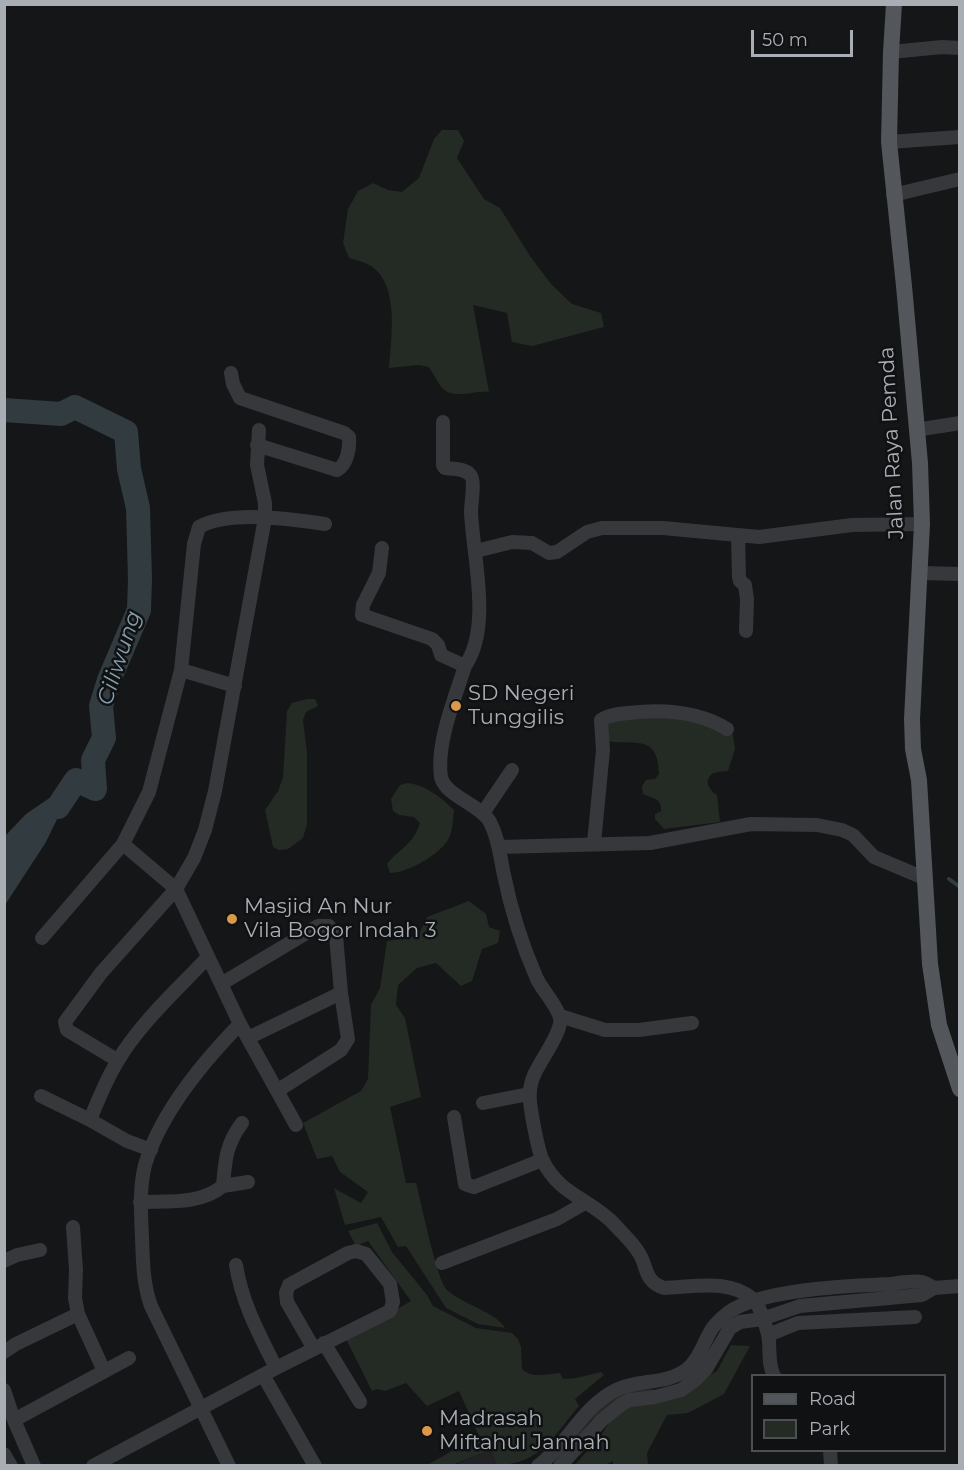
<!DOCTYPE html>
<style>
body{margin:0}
#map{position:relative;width:964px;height:1470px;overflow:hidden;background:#151617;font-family:Montserrat,sans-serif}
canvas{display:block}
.frame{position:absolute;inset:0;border:6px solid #a9aeb5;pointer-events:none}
.legend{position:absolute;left:751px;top:1374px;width:195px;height:78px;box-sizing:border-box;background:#101112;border:2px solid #4d5053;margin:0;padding:8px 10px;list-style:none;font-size:18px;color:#a9aeb5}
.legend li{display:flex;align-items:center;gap:12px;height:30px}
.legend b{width:30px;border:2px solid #4d5053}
.scale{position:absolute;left:751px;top:30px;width:102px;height:27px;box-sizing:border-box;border:3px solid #a9aeb5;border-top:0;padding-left:8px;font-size:18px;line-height:21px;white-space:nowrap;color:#a9aeb5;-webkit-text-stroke:4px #101112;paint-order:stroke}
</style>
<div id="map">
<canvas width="964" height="1470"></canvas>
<div class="frame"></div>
<ul class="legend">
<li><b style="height:8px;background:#53565a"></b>Road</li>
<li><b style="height:16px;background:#242b24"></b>Park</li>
</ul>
<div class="scale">50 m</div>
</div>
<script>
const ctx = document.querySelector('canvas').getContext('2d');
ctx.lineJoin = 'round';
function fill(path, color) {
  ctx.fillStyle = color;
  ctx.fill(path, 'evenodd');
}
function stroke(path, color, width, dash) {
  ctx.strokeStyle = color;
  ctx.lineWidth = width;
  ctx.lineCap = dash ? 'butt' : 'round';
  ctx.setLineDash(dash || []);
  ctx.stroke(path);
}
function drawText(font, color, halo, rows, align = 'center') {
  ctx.font = font + ' Montserrat,sans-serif';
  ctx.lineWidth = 5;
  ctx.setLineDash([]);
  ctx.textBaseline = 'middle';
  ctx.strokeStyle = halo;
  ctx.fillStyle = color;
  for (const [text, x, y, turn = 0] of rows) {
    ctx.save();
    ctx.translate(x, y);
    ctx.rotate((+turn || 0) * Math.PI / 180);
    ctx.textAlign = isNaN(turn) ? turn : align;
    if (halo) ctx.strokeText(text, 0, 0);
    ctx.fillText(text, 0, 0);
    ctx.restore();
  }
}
fill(new Path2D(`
 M491 1450 497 1465 452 1466Z`), '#222224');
fill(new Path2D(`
 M442 130H458L464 141 457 158 484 199 500 208 530 256 551 284 572 304 601 313 604 327 532 346 512 342 507 313 473 305 489 392C474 390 454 400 442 388 437 382 433 373 429 367L419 365 389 368C391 338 400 285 371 266 364 262 356 260 349 258L343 243 348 209 358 191 373 183 388 190 402 192 419 178 434 139Z
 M307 699H315L318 706 306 712 303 720 307 753V824L303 838 288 849 279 850 273 847 265 810 278 791 283 777 287 711 292 703Z
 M630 713 711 720 733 735 735 749 728 771C723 772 716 771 712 774 703 781 710 791 717 795L720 822 664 829 655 819V814L661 811C662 798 653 799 643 794L642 786 646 780 655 779 659 774C658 733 635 746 608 741L602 722Z
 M407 783C424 784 442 798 454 810 453 818 453 830 449 838 441 854 408 873 390 873L387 864C399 848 412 847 420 823L414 817 399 815 393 811 391 799 400 785Z
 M469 901 486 914 489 927 500 931 498 943 482 949 472 981 461 986 436 963 417 968 398 985 396 1005 405 1018 421 1097 390 1107 406 1183H416C421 1202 437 1280 447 1290 462 1304 496 1312 505 1328L478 1324 446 1308 406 1246 398 1247 381 1217 345 1225 334 1188 361 1203 368 1192 340 1172 332 1156 317 1159 303 1123 361 1091 368 1079 371 1005 380 988 387 941 418 936 427 917Z
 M377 1223 392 1252 427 1295 433 1306 476 1328 512 1333 518 1339 521 1347 522 1369C532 1379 547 1374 560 1373L563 1379 576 1378 601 1372 604 1375 575 1399 579 1406C555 1434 540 1465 497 1465L491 1450 452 1465H427L479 1436 459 1391 427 1406 406 1383 385 1391 377 1389 372 1391 346 1339 411 1301 368 1241 356 1246 348 1231Z
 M731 1345 750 1346 724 1394 688 1413 667 1415 647 1453 648 1465H613V1461L605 1465 574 1466 601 1435 622 1404 688 1388 717 1371Z
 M650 1389 654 1390 653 1392C633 1400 608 1406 592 1420 581 1431 574 1448 561 1456L559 1454V1451L608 1400 625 1391Z`), '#242b24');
fill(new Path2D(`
 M76 780 46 842 5 905V836L26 814Z`), '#323b40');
stroke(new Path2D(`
 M949 879 960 887`), '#323b40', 4);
stroke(new Path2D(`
 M4 410 61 414 75 407 126 432 129 469 138 508 140 579 139 610 109 680 101 706 104 738 93 760 95 789 76 780 58 807`), '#323b40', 24);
stroke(new Path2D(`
 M891 52 942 47 960 48
 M889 142 960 137
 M893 195 960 179
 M231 373 233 384 240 398 344 433 349 437C350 448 347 465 337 470L257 445
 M443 422V465L445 468C453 469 466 468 471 476 475 481 471 504 471 512 473 557 492 627 465 666 455 698 436 743 441 777 445 796 480 804 490 822 499 839 500 857 504 875 511 910 523 947 537 979 543 991 558 1007 560 1018 563 1031 540 1061 534 1075 532 1080 530 1087 530 1092 528 1102 538 1149 542 1159 559 1196 592 1199 615 1225 623 1234 633 1243 639 1253 648 1268 644 1281 664 1288 693 1287 730 1278 754 1300 759 1304 766 1327 768 1334 771 1348 767 1363 774 1376
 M916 430 960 423
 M738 536 739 577 740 581 745 585 747 599 746 631
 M382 548 379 573 363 605 362 615 432 639 438 645 441 655 465 666
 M476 551 512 542 532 543 549 553 557 552 587 532 602 528H663L759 537 852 525 922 524
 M921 573 960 574
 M181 670 235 686
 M483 813 512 770
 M594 843 603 750 601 720C608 715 618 714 628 713 661 709 698 711 727 729
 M123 844 176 889 240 1024 296 1125
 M500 847 650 843 751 824 817 825 842 830 853 835 874 857 924 878
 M42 938 123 844 149 792 181 670 194 544 199 527C230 510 291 519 325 524
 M221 984 318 926H329L336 936 341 993 348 1039 341 1050 277 1091
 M560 1016 605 1030H639L692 1023
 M248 1038 341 993
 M117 1060 67 1030 65 1022 101 973 176 889 194 858 205 830 215 791 265 518V503L257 465 259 430
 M41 1096 90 1120
 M483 1103 529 1094
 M454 1117 465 1184 474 1187 542 1160
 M151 1150 127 1141 90 1120C98 1100 106 1080 117 1062 140 1023 177 990 208 957
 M223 1186 248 1182
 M140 1202C169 1201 199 1205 223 1186 225 1161 226 1144 242 1123
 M73 1227 76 1270 75 1298 78 1314 104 1371
 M4 1261 17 1255 40 1250
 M442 1263 557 1219 585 1203
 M236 1265C242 1303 259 1334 276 1368
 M768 1335 798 1323 915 1317
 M324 1343 360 1402
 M4 1352 16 1344 78 1314
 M263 1375 315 1466
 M4 1390 14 1420 34 1466
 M14 1420 129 1358
 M830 1450 831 1466
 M4 1454 11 1466
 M93 1466 276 1368 390 1311 393 1302 390 1284 366 1254 356 1251 348 1253 289 1285 286 1293 287 1302 314 1349
 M229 1466 151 1306C143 1284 143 1262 142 1238 141 1214 139 1189 145 1165 160 1114 204 1061 240 1024
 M538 1466C568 1444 582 1407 616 1390 638 1379 665 1385 686 1370 698 1361 703 1345 710 1332 714 1324 722 1318 729 1312 762 1289 849 1286 890 1284 900 1283 912 1280 922 1282 926 1283 931 1286 934 1288
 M560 1466 602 1420 622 1404 630 1400 655 1397 681 1390 695 1380 706 1369 730 1328 740 1322 762 1319 800 1306 922 1295 934 1288 960 1286`), '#37383b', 14);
stroke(new Path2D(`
 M894 4 891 52 889 142 904 286 920 463 922 524 912 719 913 749 919 780 930 964 939 1025 960 1089`), '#53565a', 16);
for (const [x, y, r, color] of [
 [456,706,6,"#dc9849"],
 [232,919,6,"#dc9849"],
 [427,1431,6,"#dc9849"]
]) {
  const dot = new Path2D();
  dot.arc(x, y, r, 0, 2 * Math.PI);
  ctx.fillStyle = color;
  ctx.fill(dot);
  stroke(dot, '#101112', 2);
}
drawText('21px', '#a9aeb5', '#101112', [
 ["Jalan Raya Pemda",892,443,-93]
]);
drawText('21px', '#a9aeb5', '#101112', [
 ["SD Negeri",468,694],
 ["Tunggilis",468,718],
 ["Masjid An Nur",244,907],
 ["Vila Bogor Indah 3",244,931],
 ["Madrasah",439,1419],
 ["Miftahul Jannah",439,1443]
], 'left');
drawText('italic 22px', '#849eac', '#101112', [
 ["Ciliwung",120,658,-72]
]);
</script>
